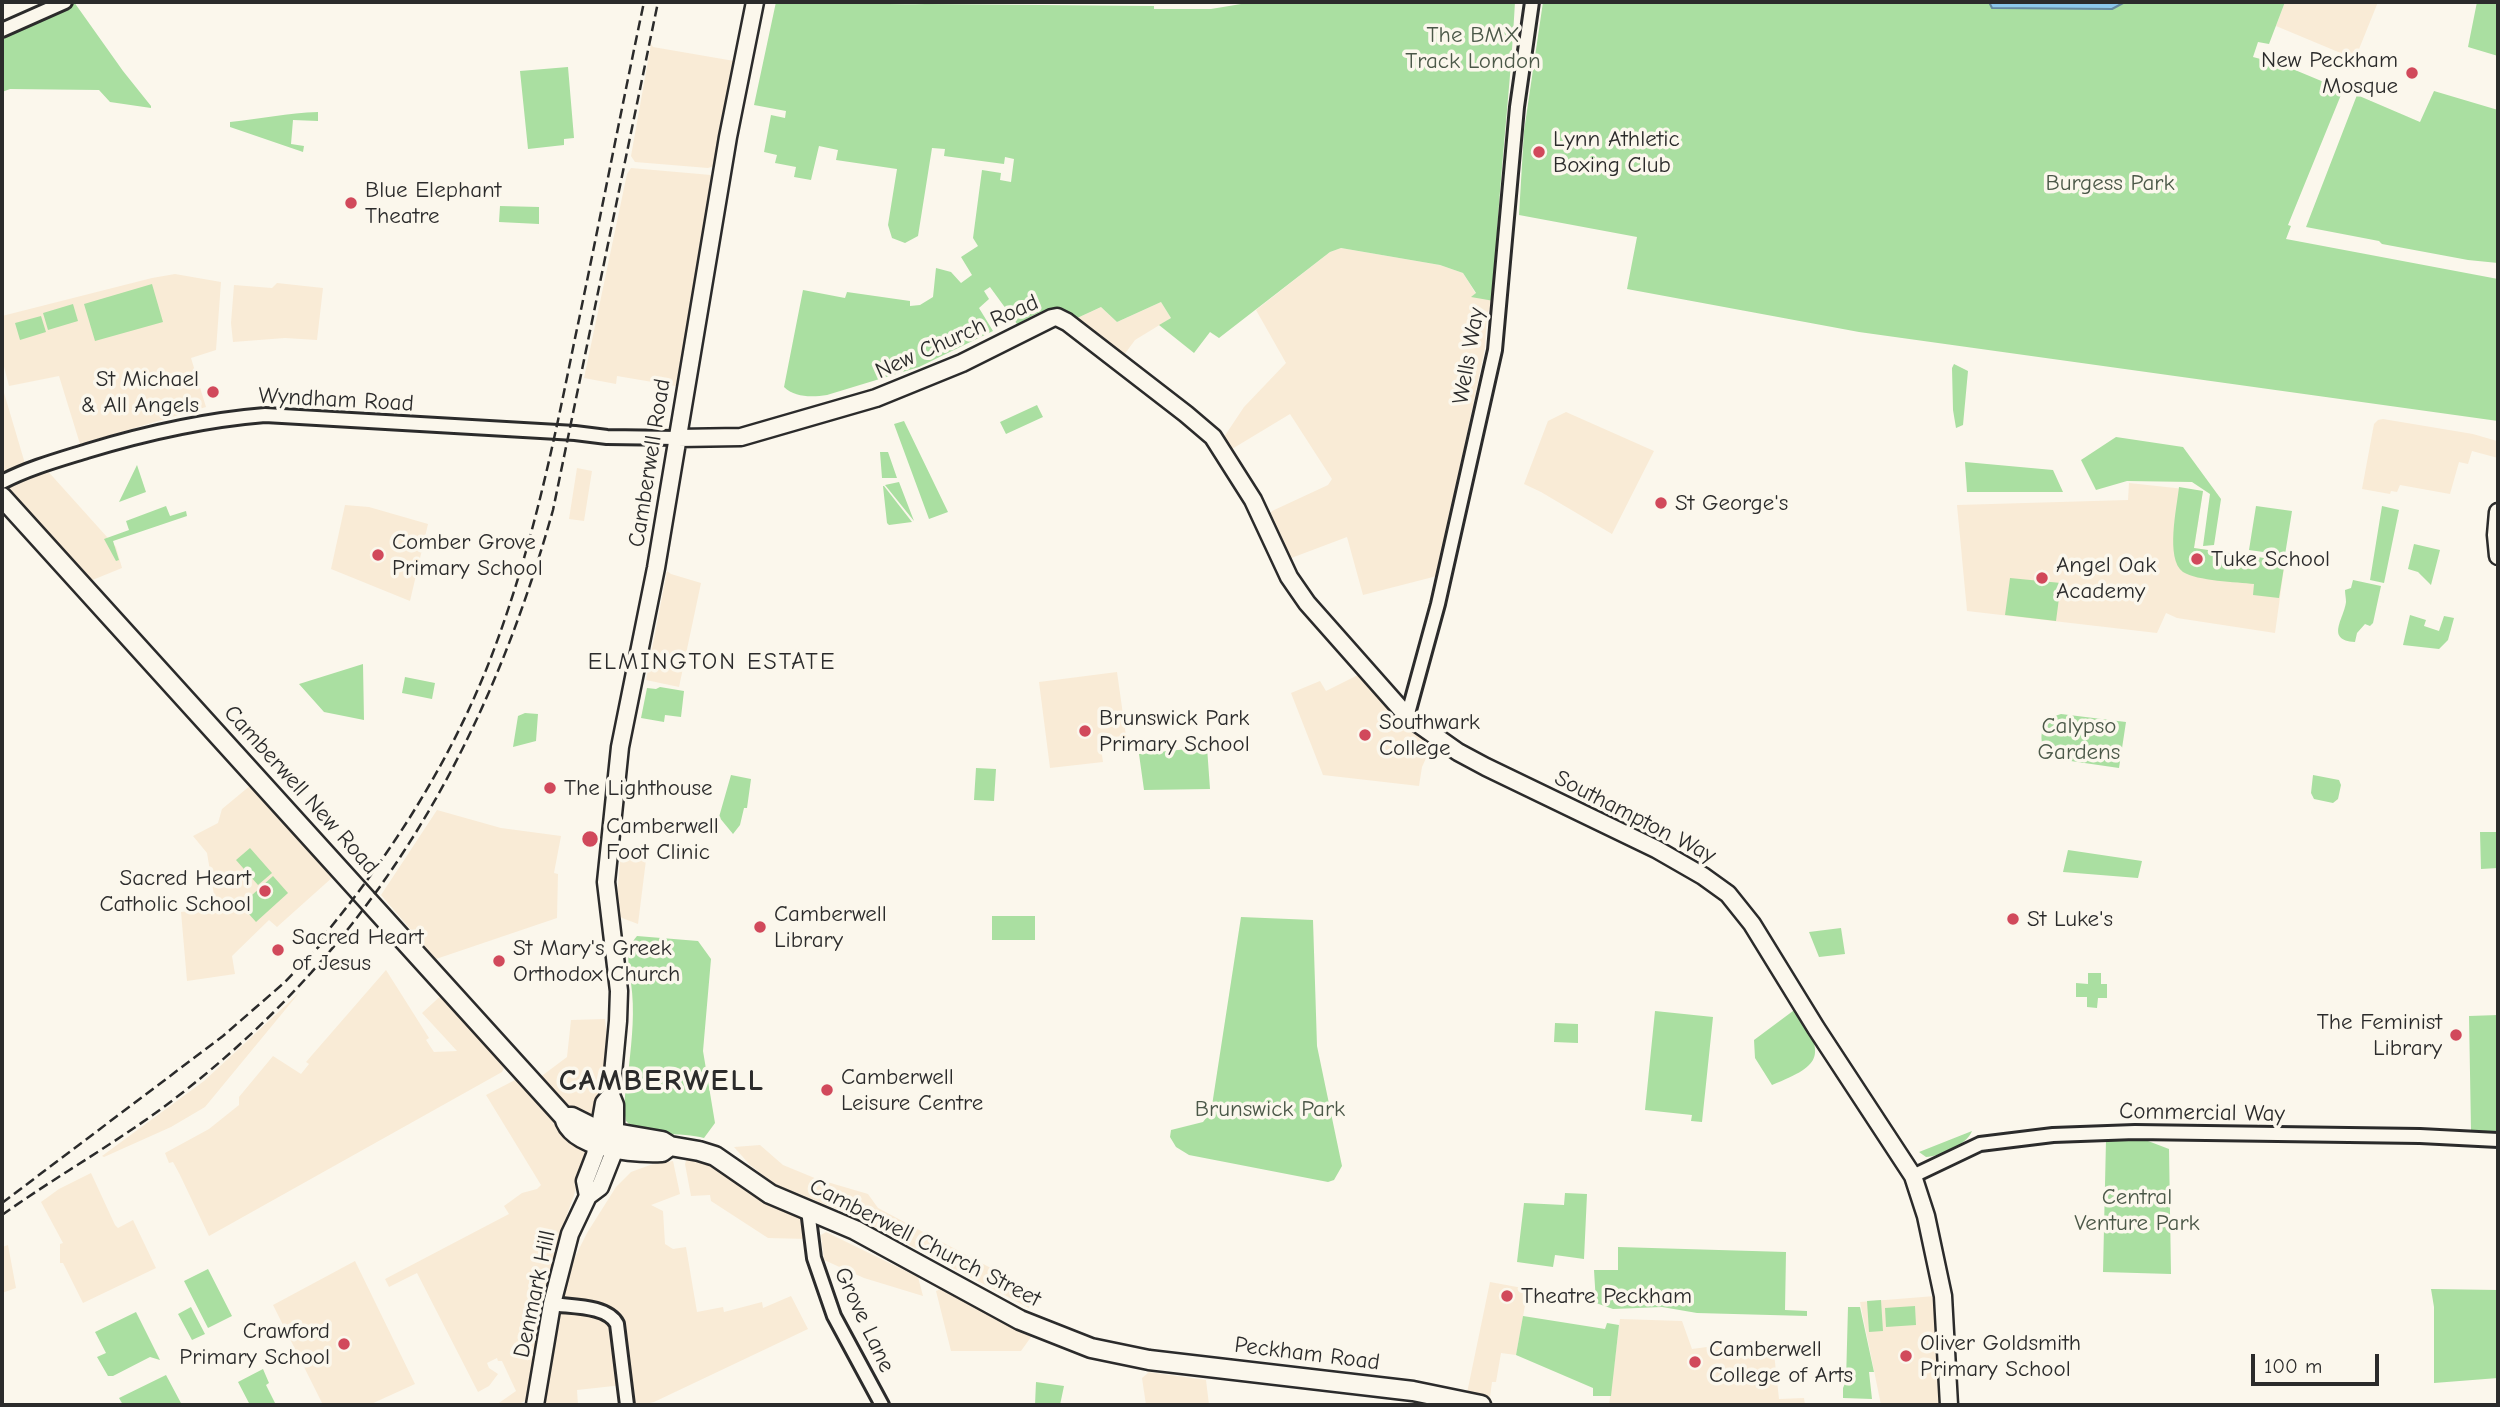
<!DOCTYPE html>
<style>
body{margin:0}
#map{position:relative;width:2500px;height:1407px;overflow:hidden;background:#fbf7ec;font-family:"Comic Neue",sans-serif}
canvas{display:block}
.frame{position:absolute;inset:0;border:4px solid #2b2b2b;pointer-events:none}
.scale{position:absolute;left:2251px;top:1354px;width:128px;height:32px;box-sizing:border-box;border:4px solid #2b2b2b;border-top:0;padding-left:9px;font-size:21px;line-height:24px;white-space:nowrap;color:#2b2b2b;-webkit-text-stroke:5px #fbf7ec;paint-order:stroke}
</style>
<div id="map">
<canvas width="2500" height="1407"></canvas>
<div class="frame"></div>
<div class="scale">100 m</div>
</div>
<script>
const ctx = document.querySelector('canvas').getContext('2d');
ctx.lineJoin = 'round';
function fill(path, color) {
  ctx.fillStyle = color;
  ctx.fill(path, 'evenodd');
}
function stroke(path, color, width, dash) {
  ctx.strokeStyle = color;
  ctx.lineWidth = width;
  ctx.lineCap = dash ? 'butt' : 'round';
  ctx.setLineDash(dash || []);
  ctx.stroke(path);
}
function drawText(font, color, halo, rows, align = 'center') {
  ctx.font = font + ' "Comic Neue",sans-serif';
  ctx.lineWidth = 7;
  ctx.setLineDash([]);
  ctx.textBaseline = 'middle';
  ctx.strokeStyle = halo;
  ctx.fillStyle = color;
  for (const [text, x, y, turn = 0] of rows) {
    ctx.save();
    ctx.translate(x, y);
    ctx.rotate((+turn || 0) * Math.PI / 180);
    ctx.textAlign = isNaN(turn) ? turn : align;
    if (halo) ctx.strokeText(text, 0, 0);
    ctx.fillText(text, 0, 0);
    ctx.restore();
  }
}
fill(new Path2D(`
 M2285 2H2378L2355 59 2276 26Z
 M651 44 653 47 740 62 717 165 708 168 635 162 631 156Z
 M631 168 711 175 713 177 676 386 617 376 616 384 584 378 627 174Z
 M1341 248 1440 265 1463 273 1476 294 1494 301 1487 314 1485 348 1437 576 1363 595 1347 537 1286 560 1266 519 1272 511 1328 485 1332 479 1290 414 1232 449 1224 437 1244 407 1286 363 1256 310 1330 252Z
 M175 274 221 282 216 350 191 358 206 407 80 444 59 376 9 386 2 359V316L152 278Z
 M277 283 323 288 317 340 285 338 233 342 231 323 234 285 272 288Z
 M1161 302 1171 318 1135 340 1124 355 1075 319 1101 307 1117 322Z
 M2 386 26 467 45 468 116 547 122 568 90 581 2 489Z
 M1566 412 1654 451 1612 534 1541 492 1524 484 1548 421Z
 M2383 419 2473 434 2497 441 2498 458 2472 451 2468 464 2459 462 2450 494 2400 485 2397 492 2391 491 2390 494 2362 489 2374 424 2378 420Z
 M577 468 592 471 584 521 569 519Z
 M2129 483 2203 491 2194 548 2285 561 2275 633 2177 618 2166 613 2157 633 1967 611 1957 505 2128 500Z
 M345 505 369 507 428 524 410 601 331 569Z
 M667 571 671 574 701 583 679 687 646 680Z
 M1117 672 1127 743 1101 748 1103 762 1050 768 1039 682Z
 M1362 673 1433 743 1422 767 1419 786 1323 775 1291 693 1320 681 1326 691Z
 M251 785 334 876 277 927 269 920 232 956 235 974 187 981 181 912 216 907 207 853 193 836 218 823 222 809Z
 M437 810 501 828 561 836 554 873 558 874 557 918 436 959 381 895Z
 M623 850 647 852 638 924 622 918 618 914 616 906 621 852Z
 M386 970 429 1038 426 1040 434 1052 457 1051 422 1013 445 992 493 1046 489 1050 504 1068 502 1072 209 1236 180 1175 173 1162 169 1163 165 1153 209 1129 239 1105V1097L273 1056 301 1074 309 1064 306 1062Z
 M299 993 205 1107 171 1127 104 1157 102 1156 204 1081Z
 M605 1019 608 1046 603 1090 592 1120 572 1111 539 1078 567 1057 571 1020Z
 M515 1080H521L586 1145 588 1156 564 1223 557 1252 529 1399 517 1405H496L516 1391 502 1361H498L497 1358 487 1363 489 1368 498 1374 489 1386 478 1392 417 1273 389 1287 385 1279 509 1214 504 1206 522 1193 537 1189 541 1185 486 1095Z
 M760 1145 783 1165 817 1179 868 1194 878 1208 1034 1291 1029 1308 854 1216 774 1184 750 1165 734 1147Z
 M687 1158 714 1165 802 1216 806 1223 807 1239 768 1238 711 1201 710 1195 691 1196 685 1164Z
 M673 1161 680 1194 651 1205 663 1211 665 1244 673 1249 686 1247 697 1312 723 1307 724 1312 762 1302 763 1308 791 1296 808 1329 654 1402 640 1405H627L623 1385 577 1390 578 1405H544L562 1291 570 1267 587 1233 616 1187 631 1172 650 1165Z
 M91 1173 115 1225 118 1228 133 1220 156 1268 83 1303 63 1263H60V1244L63 1243 41 1202 59 1189Z
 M826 1232 918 1277 923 1296 864 1278 824 1260 821 1235Z
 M8 1245 16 1288 2 1293V1247Z
 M355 1261 415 1384 369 1405H323L273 1305Z
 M1490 1282 1528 1289 1516 1355 1501 1353 1496 1382H1492L1490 1397 1467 1393Z
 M941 1289 1031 1337 1021 1351H951L936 1291Z
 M1935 1296 1942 1405H1881L1860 1302Z
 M1620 1319 1682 1321 1692 1349 1752 1341 1755 1355 1774 1353 1779 1399 1804 1398 1805 1405H1609Z
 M1149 1372 1206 1380 1209 1405H1146L1142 1378Z`), '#f9ebd6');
fill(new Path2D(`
 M74 2 123 71 151 106V108L110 102 99 90 10 89 2 92V34Z
 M776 2C827 2 876 5 926 4L1154 6V9H1211L1253 2H1515C1510 102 1496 201 1494 301L1471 297 1476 293 1463 273 1440 265 1341 248 1330 252 1219 338 1210 332 1194 353 1159 325 1171 318 1161 302 1117 322 1101 307 1075 319C1053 299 1039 313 1017 324L990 287 984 291 989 299 979 308 993 331 919 367 827 395C813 397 795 398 784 387L803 290 845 298 847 292 910 301V306L920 305 933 297 936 268 951 272 961 283 972 275 961 257 978 246 973 238 982 170 1001 173 1000 180 1011 182 1014 159 1005 157 1004 164 944 156 945 149 932 148 918 236 905 243 892 238 888 225 897 169 836 160 838 150 819 146 811 180 794 177 796 167 775 163 777 155 764 152 771 115 785 118 786 111 754 105Z
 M1543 2H2285L2269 44 2258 42 2253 57 2283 65 2343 90 2288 225 2291 226 2286 239 2498 279V421L1859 332 1627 289 1637 237 1519 215 1524 131Z
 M2477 2H2498V56L2468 47Z
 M568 67 574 138 564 139V145L528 149 520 71Z
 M2434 91 2498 110V263L2468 260 2382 244 2379 241 2306 227 2357 95 2420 122Z
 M318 112V121L293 120 291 144 304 146 303 152 230 127V122C260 119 288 113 318 112Z
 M500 206 539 207V224L499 222Z
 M152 284 163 322 95 341 84 304Z
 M73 304 78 321 48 330 43 313Z
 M41 316 46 332 20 340 15 323Z
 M1954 364 1968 371 1963 425 1956 428 1953 410 1952 368Z
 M1037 405 1043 417 1006 434 1000 422Z
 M904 421 948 512 929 519 894 424Z
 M2116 437 2183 447 2221 499 2214 545 2203 546 2210 494 2192 482 2127 481 2096 490 2081 460Z
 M880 452H888L897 478H882Z
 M1965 462 2053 470 2063 492H1967Z
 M137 465 146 492 119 502Z
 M899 482 914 521 885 485Z
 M883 486H884L912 522 889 525 887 523Z
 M2179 487 2203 491 2194 548 2285 561 2279 598 2253 595 2254 584C2237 582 2197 581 2183 572 2165 559 2177 507 2179 487Z
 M166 506 170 516 186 511 187 516 113 541 119 560 116 561 104 539 129 530 126 521Z
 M2256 506 2292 511 2285 555 2249 550Z
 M2382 506 2399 510 2384 583 2370 580Z
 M2414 544 2440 550 2431 585 2418 572 2408 569Z
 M2010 578 2061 583 2056 621 2005 615Z
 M2353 580 2381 586 2373 623 2370 626 2365 624 2357 633 2355 642C2325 640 2344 619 2346 602 2346 598 2345 594 2345 590L2351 588Z
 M2410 615 2426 620 2424 626 2439 631 2444 616 2454 618 2448 640 2439 649 2403 645Z
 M363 664 364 720 324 712 299 684Z
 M405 677 435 683 432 699 402 693Z
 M660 687 684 691 681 717 665 715 664 722 641 718 647 688 656 689Z
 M525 713 538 714 536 741 513 747 518 716Z
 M2061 714 2126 722 2119 768 2050 758C2036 742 2039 720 2061 714Z
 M1207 747 1210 789 1144 790 1139 754Z
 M976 768 996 769 994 801 974 800Z
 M731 775 751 779 747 808H744L740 825 733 834 719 817Z
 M2313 775 2339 780 2341 785 2338 799 2333 803 2314 799 2311 793Z
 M2480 832H2498V868L2481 869Z
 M250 848 272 873 258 885 236 860Z
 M2068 850 2142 861 2138 878 2063 872Z
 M273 876 288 893 256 922 241 905Z
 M992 916H1035V940H992Z
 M1241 917 1313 920 1317 1046 1342 1166 1334 1180 1328 1182 1189 1155 1176 1147 1170 1137 1171 1130 1203 1122 1211 1112Z
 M1841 928 1845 954 1819 957 1809 932Z
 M637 936 698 941 711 959 703 1051 715 1123 704 1138C684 1132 639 1137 626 1121 622 1104 627 1083 629 1066 632 1038 635 1011 631 983 629 965 624 951 637 936Z
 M2088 973H2101V984H2107V998H2098L2097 1008 2087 1007V997H2076V983L2088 984Z
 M1797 1008C1824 1055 1825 1064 1772 1085L1755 1058 1754 1040Z
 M1655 1011 1713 1017 1702 1122 1691 1121 1692 1115 1645 1110Z
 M2498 1015V1132L2471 1130 2469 1016Z
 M1555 1023 1578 1024V1043L1554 1042Z
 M1972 1131C1967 1145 1940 1156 1926 1157L1919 1152Z
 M2106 1140 2148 1141 2169 1149 2171 1274 2103 1272Z
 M1565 1193 1587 1194 1584 1259 1555 1255 1553 1267 1517 1262 1524 1203 1564 1205Z
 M1618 1247 1786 1252 1785 1310 1807 1311V1316L1697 1313 1662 1307 1613 1309 1596 1303 1594 1270H1618Z
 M208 1269 232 1316 208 1328 184 1281Z
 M2431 1289 2498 1290V1378L2434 1383V1307Z
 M1881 1300 1883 1331 1869 1332 1867 1301Z
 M1915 1306 1916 1325 1886 1327 1885 1308Z
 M191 1307 205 1334 192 1340 178 1314Z
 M1848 1307H1860L1874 1372H1869L1872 1399 1843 1398V1388L1846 1381Z
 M136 1312 160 1360 150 1357 113 1376H108L97 1357 106 1353 95 1332Z
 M1523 1316 1605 1329 1607 1323 1619 1325 1611 1396H1593V1388L1516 1355Z
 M263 1369 269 1383 266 1385 276 1405H250L238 1382Z
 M166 1375 182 1405H123L119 1398Z
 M1036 1382 1064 1386 1060 1405H1035Z`), '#aadfa1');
const water = new Path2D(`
 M1989 2H2125L2112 9 1992 8Z`);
fill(water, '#8cc8ec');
stroke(water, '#65899f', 2);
const minor = new Path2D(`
 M2 30 65 2
 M2 482C29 468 58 460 87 451 146 433 204 420 265 415L575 433 607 437 678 438
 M1409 710 1438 604 1495 350 1517 107 1532 2
 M1913 1176 1980 1144 2053 1135 2135 1132 2420 1136 2498 1140
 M808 1210 814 1258 834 1316 882 1405
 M552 1304C571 1307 607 1305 617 1324L627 1405`);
const major = new Path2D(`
 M678 438 741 437 876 398 962 363 1052 318 1057 317 1067 322 1186 414 1213 437 1253 500 1289 577 1307 603 1407 716 1458 752 1486 767 1656 849 1703 876 1728 894 1752 924 1816 1028 1913 1176 1926 1216 1943 1296 1949 1405
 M2498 512 2496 535 2498 556
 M588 1196 585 1181 595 1155 604 1103 611 1095
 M535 1405 552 1304 570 1234 588 1196 600 1187 615 1149V1105L611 1095 618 1021 619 991 606 882 620 747 656 568 728 137 755 2`);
const highway = new Path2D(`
 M2 497 564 1117C572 1149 635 1153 662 1152L670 1146
 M564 1117H572L598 1130 662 1141 670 1146 699 1151 715 1156 770 1194 855 1230 1020 1320 1091 1348 1149 1360 1413 1391 1481 1405`);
stroke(minor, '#2b2b2b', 18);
stroke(major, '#2b2b2b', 21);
stroke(highway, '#2b2b2b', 23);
stroke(minor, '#fbf7ec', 12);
stroke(major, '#fbf7ec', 16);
stroke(highway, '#fbf7ec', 18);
stroke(new Path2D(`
 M321 939C391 855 450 762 490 660 530 556 552 452 574 343 598 230 620 115 644 2
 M2 1203 223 1036 285 982 331 934
 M2 1215C58 1175 118 1142 173 1100 373 947 486 749 553 510L658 2`), '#2b2b2b', 2.5, [10, 5]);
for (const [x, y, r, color] of [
 [2412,73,7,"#d1495b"],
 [1539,152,7,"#d1495b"],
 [351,203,7,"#d1495b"],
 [213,392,7,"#d1495b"],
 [1661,503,7,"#d1495b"],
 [378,555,7,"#d1495b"],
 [2197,559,7,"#d1495b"],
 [2042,578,7,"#d1495b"],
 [1085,731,7,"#d1495b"],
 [1365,735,7,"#d1495b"],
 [550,788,7,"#d1495b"],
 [590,839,9,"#d1495b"],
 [265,891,7,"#d1495b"],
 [2013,919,7,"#d1495b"],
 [760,927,7,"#d1495b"],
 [278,950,7,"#d1495b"],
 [499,961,7,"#d1495b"],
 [2456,1035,7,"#d1495b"],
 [827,1090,7,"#d1495b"],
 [1507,1296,7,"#d1495b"],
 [344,1344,7,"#d1495b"],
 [1906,1356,7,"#d1495b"],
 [1695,1362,7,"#d1495b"]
]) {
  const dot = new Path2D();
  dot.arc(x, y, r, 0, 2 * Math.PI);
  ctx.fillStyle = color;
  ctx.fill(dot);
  stroke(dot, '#fbf7ec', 2.5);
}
drawText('23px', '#4b5848', '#fbf7ec', [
 ["The BMX",1473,35],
 ["Track London",1473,61],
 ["Burgess Park",2110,183],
 ["Calypso",2079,726],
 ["Gardens",2079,752],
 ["Brunswick Park",1270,1109],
 ["Central",2137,1197],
 ["Venture Park",2137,1223]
]);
drawText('23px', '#2b2b2b', '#fbf7ec', [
 ["New Peckham",2398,60,"right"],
 ["Mosque",2398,86,"right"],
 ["Lynn Athletic",1553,139],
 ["Boxing Club",1553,165],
 ["Blue Elephant",365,190],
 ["Theatre",365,216],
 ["St Michael",199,379,"right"],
 ["& All Angels",199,405,"right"],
 ["St George's",1675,503],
 ["Comber Grove",392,542],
 ["Primary School",392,568],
 ["Tuke School",2211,559],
 ["Angel Oak",2056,565],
 ["Academy",2056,591],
 ["Brunswick Park",1099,718],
 ["Primary School",1099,744],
 ["Southwark",1379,722],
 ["College",1379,748],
 ["The Lighthouse",564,788],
 ["Camberwell",606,826],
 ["Foot Clinic",606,852],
 ["Sacred Heart",251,878,"right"],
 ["Catholic School",251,904,"right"],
 ["Camberwell",774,914],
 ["Library",774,940],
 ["St Luke's",2027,919],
 ["Sacred Heart",292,937],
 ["of Jesus",292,963],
 ["St Mary's Greek",513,948],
 ["Orthodox Church",513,974],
 ["The Feminist",2442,1022,"right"],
 ["Library",2442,1048,"right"],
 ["Camberwell",841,1077],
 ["Leisure Centre",841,1103],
 ["Theatre Peckham",1521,1296],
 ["Crawford",330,1331,"right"],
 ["Primary School",330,1357,"right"],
 ["Oliver Goldsmith",1920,1343],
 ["Primary School",1920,1369],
 ["Camberwell",1709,1349],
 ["College of Arts",1709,1375]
], 'left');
drawText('23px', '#2b2b2b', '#fbf7ec', [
 ["New Church Road",957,337,-24],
 ["Wells Way",1469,356,-80],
 ["Wyndham Road",336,400,3],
 ["Camberwell Road",650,463,-81],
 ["Camberwell New Road",301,790,48],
 ["Southampton Way",1635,817,27],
 ["Commercial Way",2202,1113,1],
 ["Camberwell Church Street",925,1243,27],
 ["Denmark Hill",535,1294,-78],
 ["Grove Lane",864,1320,65],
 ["Peckham Road",1307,1354,7]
]);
ctx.letterSpacing = '2px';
drawText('24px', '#2b2b2b', '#fbf7ec', [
 ["ELMINGTON ESTATE",712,662]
]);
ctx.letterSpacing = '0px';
ctx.letterSpacing = '2px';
drawText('bold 30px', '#2b2b2b', '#fbf7ec', [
 ["CAMBERWELL",662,1082]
]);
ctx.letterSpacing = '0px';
</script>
